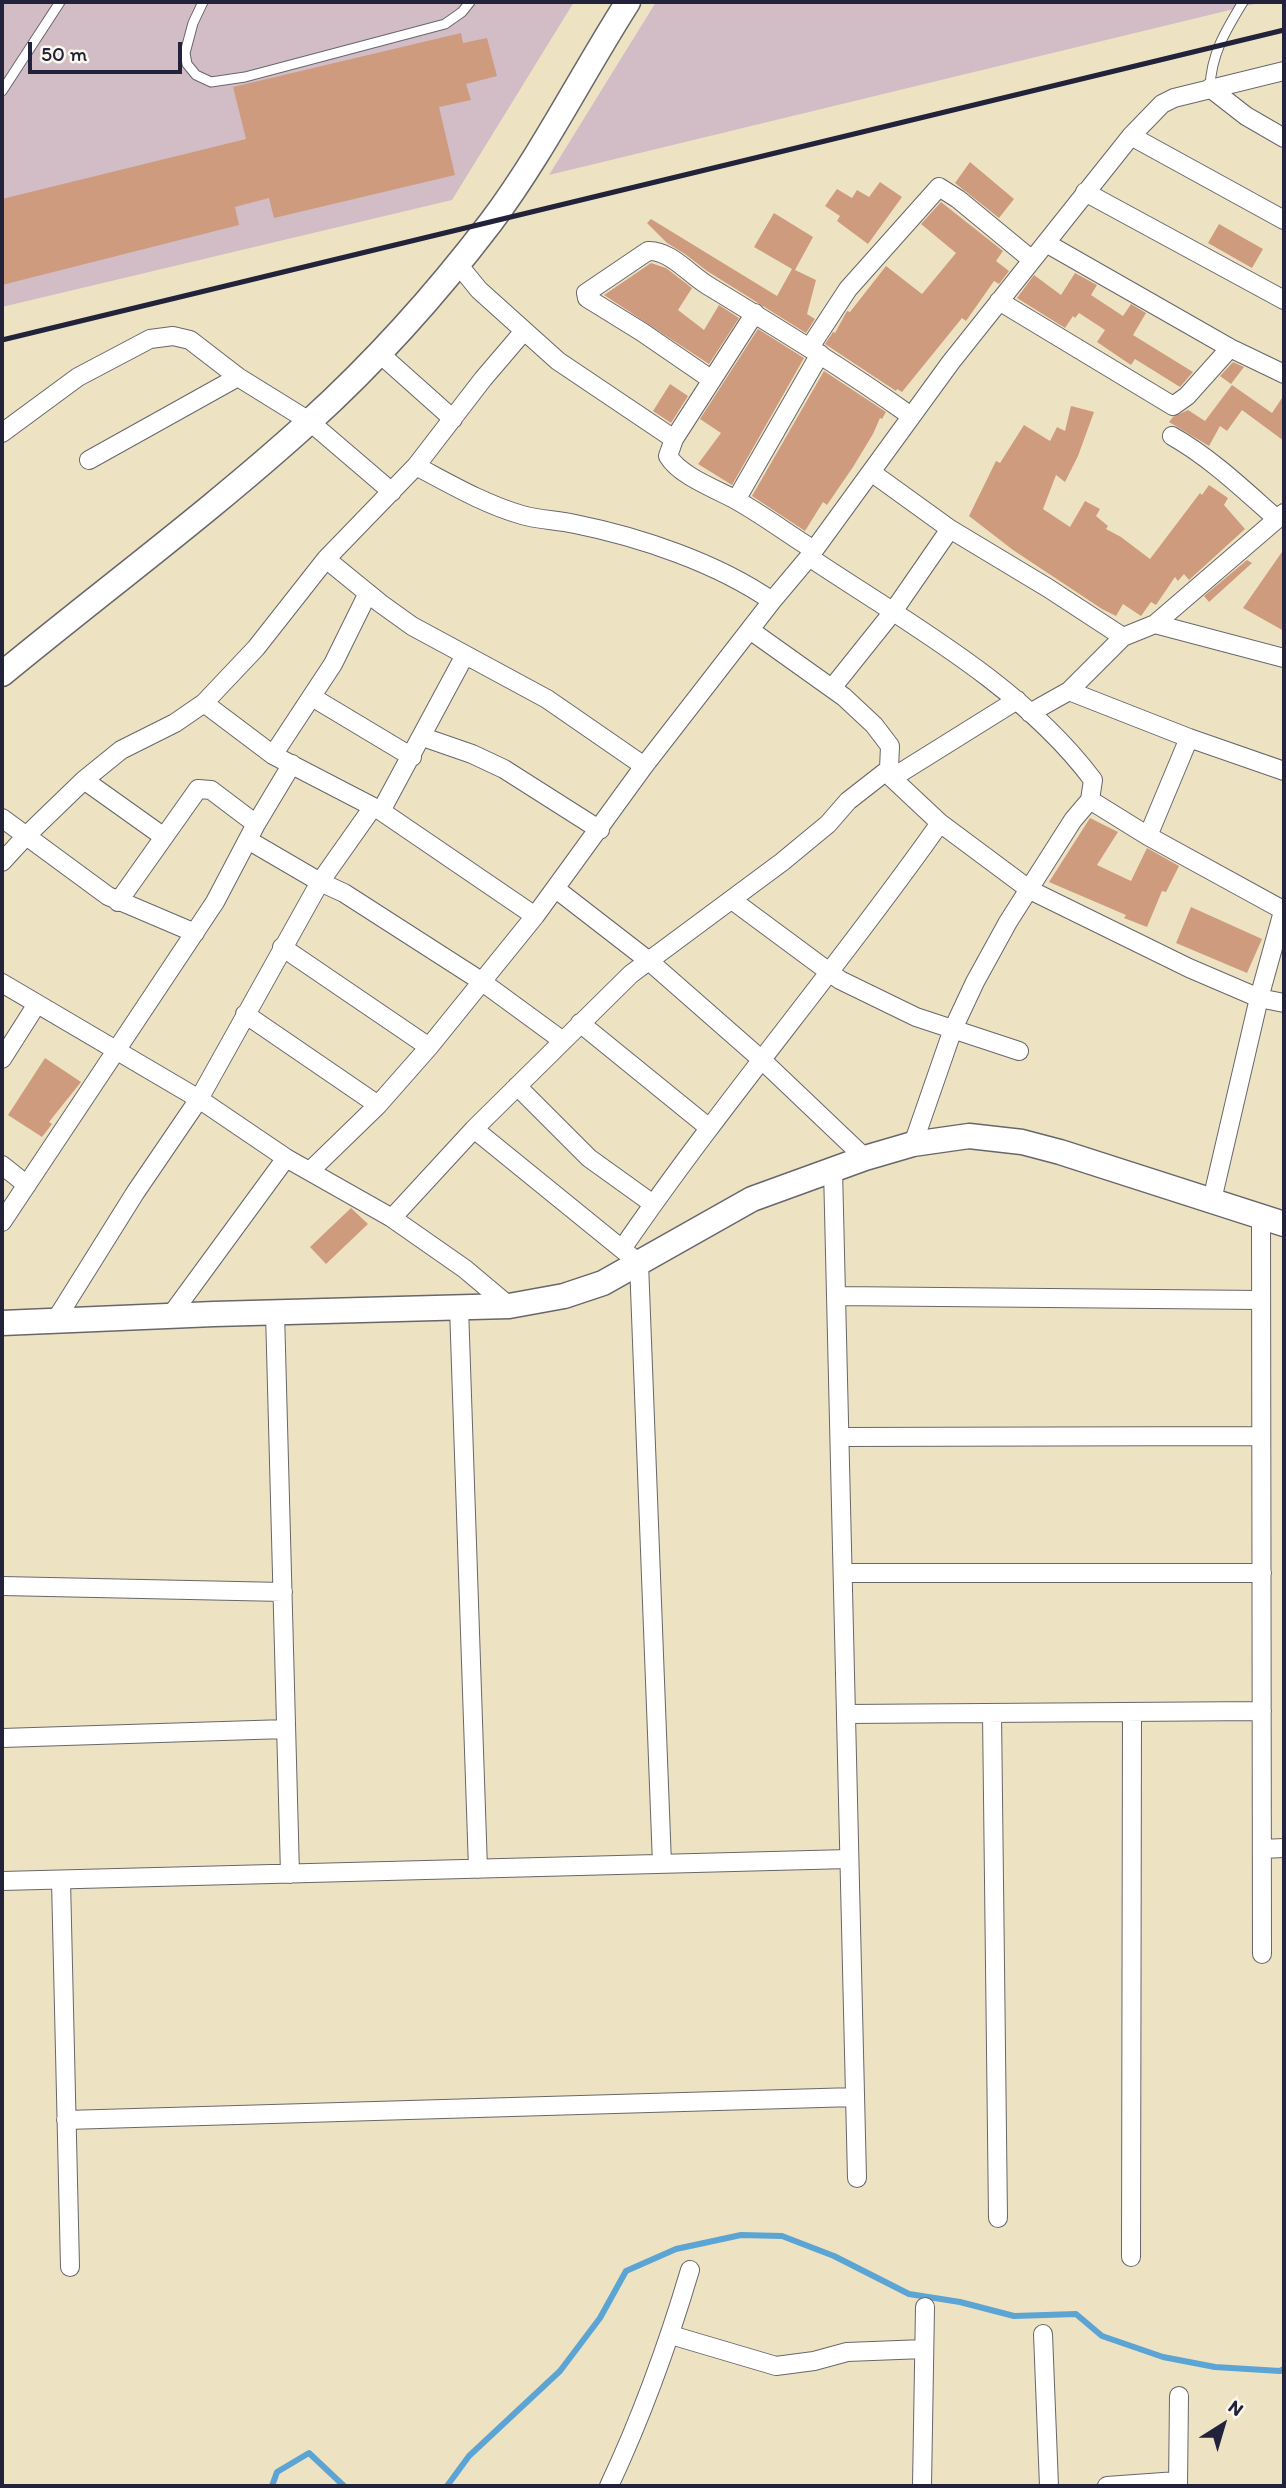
<!DOCTYPE html>
<style>
body{margin:0}
#map{position:relative;width:1286px;height:2488px;overflow:hidden;background:#ede3c3;font-family:Itim,sans-serif}
canvas{display:block}
.frame{position:absolute;inset:0;border:4px solid #22223b;pointer-events:none}
.north{position:absolute;left:1188px;top:2390px;width:70px;height:70px;-webkit-text-stroke:5px #fbf7ec;paint-order:stroke;rotate:37deg;font-size:19px;font-weight:700;line-height:28px;text-align:center;color:#22223b}
.north::after{content:'';display:block;margin:auto;width:24px;height:32px;background:#22223b;clip-path:polygon(50% 0,100% 100%,50% 72%,0 100%)}
.scale{position:absolute;left:28px;top:42px;width:154px;height:32px;box-sizing:border-box;border:4px solid #22223b;border-top:0;padding-left:9px;font-size:21px;line-height:24px;white-space:nowrap;color:#22223b;-webkit-text-stroke:5px #fbf7ec;paint-order:stroke}
</style>
<div id="map">
<canvas width="1286" height="2488"></canvas>
<div class="frame"></div>
<div class="north">N</div>
<div class="scale">50 m</div>
</div>
<script>
const ctx = document.querySelector('canvas').getContext('2d');
ctx.lineJoin = 'round';
function fill(path, color) {
  ctx.fillStyle = color;
  ctx.fill(path, 'evenodd');
}
function stroke(path, color, width, dash) {
  ctx.strokeStyle = color;
  ctx.lineWidth = width;
  ctx.lineCap = dash ? 'butt' : 'round';
  ctx.setLineDash(dash || []);
  ctx.stroke(path);
}
fill(new Path2D(`
 M2 2H574L452 200 2 307Z
 M656 2H1263L549 175Z`), '#d2bdc7');
stroke(new Path2D(`
 M272 2486 277 2472 309 2453 344 2486
 M447 2486 469 2456 560 2371 600 2318 626 2271 676 2249 741 2235 782 2236 834 2256 909 2294 960 2302 1014 2316 1076 2314 1102 2336 1163 2357 1215 2367 1280 2371 1284 2369`), '#5ca4d3', 6);
fill(new Path2D(`
 M461 33 463 43 487 38 497 76 466 84 471 100 439 107 455 175 274 218 269 198 235 207 239 225 2 285V199L246 139 233 87Z
 M970 162 1014 199 999 218 955 183Z
 M880 182 902 197 868 244 837 221 840 216 825 206 837 189 852 198 857 190 869 197Z
 M941 202 1003 251 996 261 1009 271 999 284 994 281 966 321 962 318 902 392 897 389 896 391 825 344 833 332 835 333 847 311 850 312 886 266 922 294 956 253 921 224Z
 M774 213 813 237 795 270 816 280 807 314 815 319 806 333 707 271 685 254 667 243 647 223 651 219 777 296 792 269 754 247Z
 M1219 224 1263 249 1252 268 1208 243Z
 M651 263 666 268 692 288 678 310 704 330 719 305 739 318 709 364 604 295Z
 M1075 273 1097 285 1091 295 1123 316 1131 304 1146 313 1133 335 1193 372 1180 387 1135 359 1131 365 1097 342 1105 330 1079 313 1075 318 1073 316 1065 328 1017 298 1034 275 1061 295Z
 M758 329 804 358 732 485 698 464 721 433 700 419Z
 M1233 362 1244 367 1231 384 1220 376Z
 M824 371 886 412 882 419 880 418 873 434 853 467 827 505 823 502 805 531 752 496Z
 M670 384 688 396 671 423 653 411Z
 M1232 385 1272 413 1284 395V441L1242 410 1227 431 1220 426 1209 446 1169 422 1173 417 1188 410 1205 421Z
 M1071 406 1094 412 1078 456 1065 482 1056 475 1043 509 1070 527 1085 501 1100 509 1096 516 1108 526 1106 529 1121 537 1150 559 1200 493 1202 495 1209 485 1228 498 1224 505 1245 529 1189 580 1184 574 1178 581 1175 577 1156 605 1151 602 1141 616 1123 604 1116 616 1102 609 1013 550 969 516 996 461 1000 463 1024 425 1050 441 1057 427 1065 431Z
 M1284 549V631L1243 608Z
 M1247 560 1252 563 1209 602 1204 596Z
 M1090 818 1118 832 1097 865 1131 881 1147 848 1179 866 1166 892 1162 891 1147 927 1124 918 1126 915 1049 882Z
 M1191 907 1262 939 1247 973 1176 943Z
 M45 1058 81 1082 49 1122 52 1124 42 1137 8 1115Z
 M351 1208 368 1224 326 1264 310 1247Z`), '#ce9b7e');
const service = new Path2D(`
 M203 2 193 23 185 53 187 64 196 75 211 82 245 77 445 24 462 12 470 2
 M1210 88C1211 54 1226 30 1243 2
 M2 91 60 2`);
const minor = new Path2D(`
 M1210 88 1246 116 1284 138
 M1131 136 1284 220
 M1085 192 1284 300
 M1046 243 1230 348 1284 374
 M457 263 479 290 558 361 674 439
 M999 301 1173 406 1187 396 1230 348
 M755 313 674 439 668 456C680 476 716 489 736 500 763 515 788 534 814 550
 M810 347 848 289 939 187 958 199 1032 260
 M379 353 453 419
 M712 380 642 332 587 298 586 293 648 251C670 250 689 274 707 285 776 327 845 369 911 416
 M2 433 78 377 150 339 173 336 190 340 238 377 309 421 392 492
 M1172 436C1211 458 1244 490 1277 519
 M89 460 238 377
 M416 466C450 484 484 504 522 515 539 520 557 520 575 524 640 537 717 563 772 601
 M871 472 950 529 1048 588 1123 637
 M736 500 820 354
 M809 557C906 622 1022 685 1093 780L1090 800 1073 820 1008 922 975 982 953 1029 913 1144
 M326 559 380 603 412 626 547 699 644 766
 M1155 624 1284 658
 M750 630 844 697 874 725 890 746 889 769 892 778 940 823 1030 890 1189 968 1259 998 1284 1003
 M832 688 892 613 950 529
 M1069 691 1189 738 1284 771
 M312 697 412 757
 M204 703 273 755 381 811 535 916
 M1030 713 1069 691 1123 637 1155 624 1284 513
 M423 737 472 754 504 769 600 830
 M273 755 333 664 368 593
 M892 778 1017 700
 M84 780 164 837
 M1090 800 1148 836 1283 910
 M381 811 465 655
 M2 818 108 896 195 933
 M1148 836 1189 738
 M248 840 320 882 344 893 481 981 563 1041
 M2 862 25 837 84 780 121 750 175 723 204 703 256 648 326 559 416 466 483 379 524 331
 M556 889 649 961 763 1061 865 1158
 M732 900 840 980 916 1017 1019 1051
 M118 902 198 789 211 790 256 824
 M282 947 429 1047
 M2 983 199 1099 286 1158 392 1218 465 1269 509 1306
 M245 1014 378 1105
 M580 1023 708 1127
 M2 1059 37 1004
 M517 1086 589 1158 653 1204
 M474 1129 639 1263 662 1864
 M2 1165 27 1185
 M833 1169 857 2178
 M310 1171 378 1105 429 1047 535 916 644 766 772 601 809 557 951 362 1131 136 1162 104 1174 98 1284 71
 M1212 1200 1259 998 1284 908
 M1261 1216 1262 1954
 M392 1218 474 1129 631 974 782 862 828 824 848 801 889 769
 M2 1222 215 902 256 824 292 764
 M622 1249C722 1103 838 968 940 823
 M836 1296 1261 1300
 M459 1307 478 1869
 M275 1312 290 1874
 M171 1315 286 1158
 M55 1321 135 1193 199 1099 320 882 373 807
 M840 1437 1261 1436
 M843 1573H1262
 M2 1586 283 1592
 M992 1713 998 2218
 M846 1714 1262 1711
 M2 1738 286 1729
 M1262 1849 1284 1848
 M61 1880 70 2267
 M2 1881 849 1859
 M66 2120 855 2097
 M1131 2257 1132 1712
 M1043 2334 1049 2486
 M671 2335 776 2366 814 2361 847 2352 924 2349
 M609 2486C642 2416 668 2344 690 2270
 M922 2486 925 2307
 M1107 2486 1177 2481
 M1178 2486 1179 2396`);
const secondary = new Path2D(`
 M2 674C104 590 211 511 309 422 375 362 437 293 491 222 542 154 582 74 628 2
 M2 1323 214 1314 509 1306 564 1296 603 1283 752 1199 865 1158 913 1144 969 1136 1022 1142 1060 1152 1284 1224`);
stroke(service, '#69666b', 11);
stroke(minor, '#69666b', 20);
stroke(secondary, '#69666b', 27);
stroke(service, '#fff', 9);
stroke(minor, '#fff', 18);
stroke(secondary, '#fff', 24);
stroke(new Path2D(`
 M2 340 1284 30`), '#22223b', 5);
</script>
